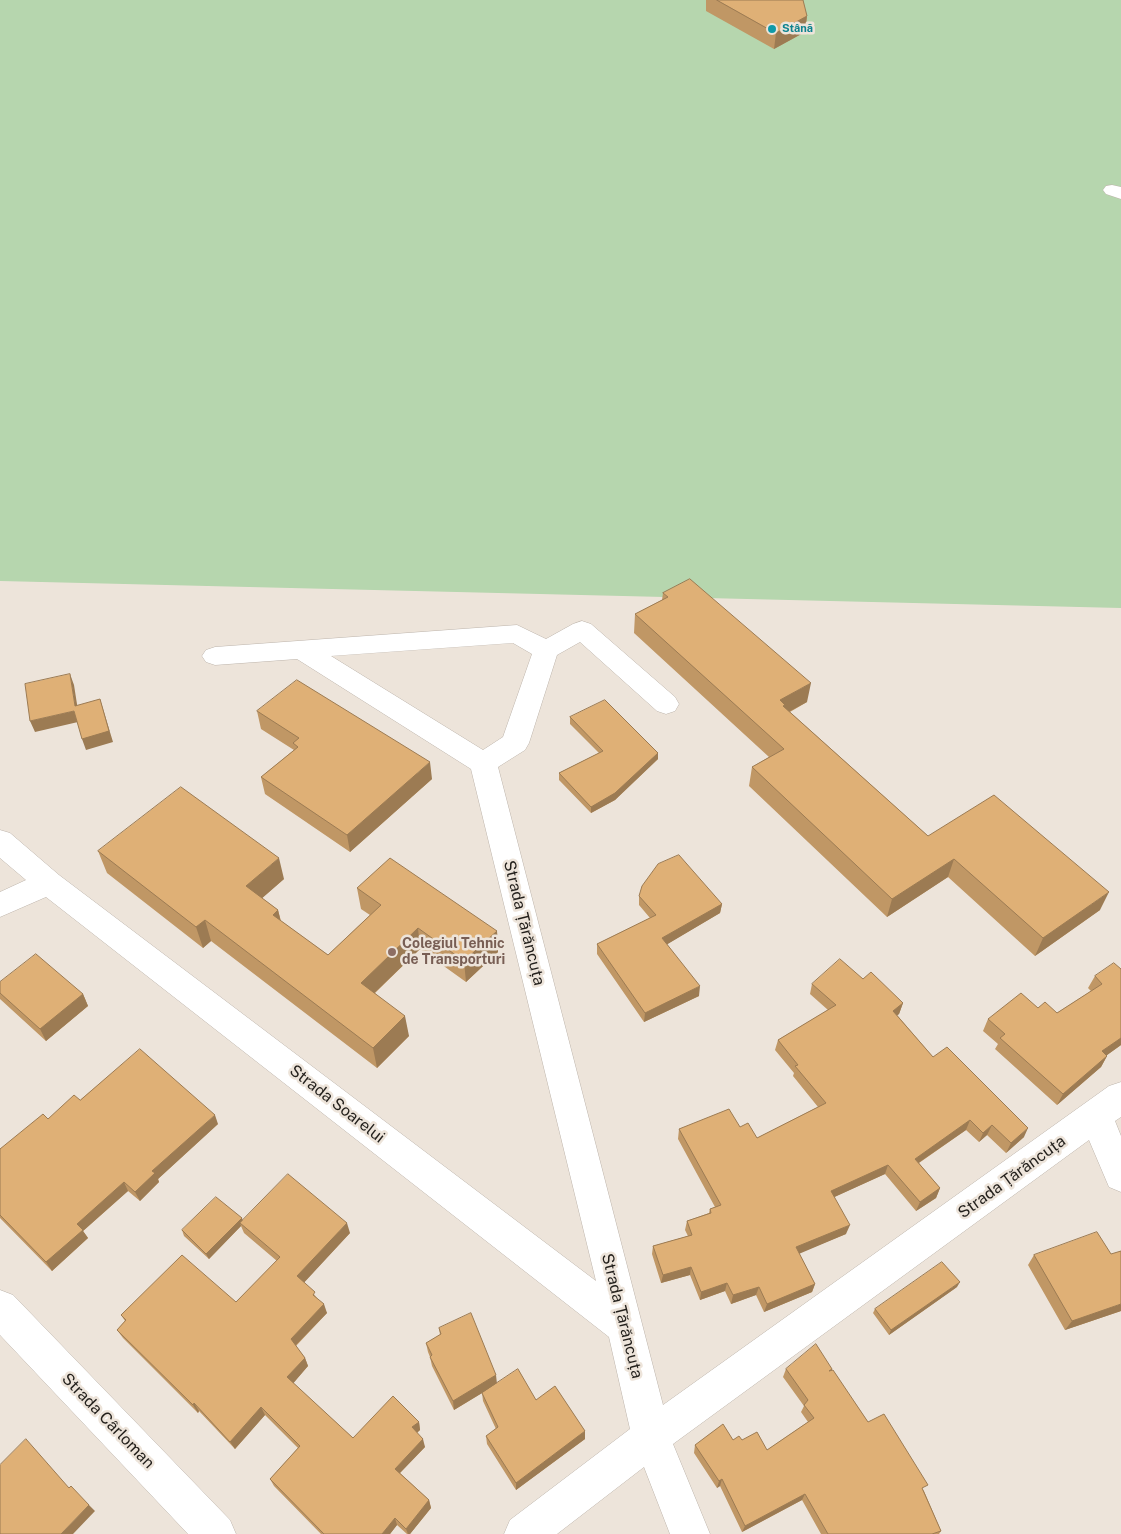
<!DOCTYPE html>
<meta charset="utf-8">
<style>
body{margin:0}
canvas{display:block;background:#ede4da}
</style>
<canvas width="1121" height="1534"></canvas>
<script>
const ctx = document.querySelector('canvas').getContext('2d');
ctx.lineJoin = 'round';
function fill(path, color) {
  ctx.fillStyle = color;
  ctx.fill(path, 'evenodd');
}
function stroke(path, color, width, dash) {
  ctx.strokeStyle = color;
  ctx.lineWidth = width;
  ctx.lineCap = dash ? 'butt' : 'round';
  ctx.setLineDash(dash || []);
  ctx.stroke(path);
}
function drawText(font, color, halo, rows, align = 'center') {
  ctx.font = font + ' "Public Sans",sans-serif';
  ctx.lineWidth = 5;
  ctx.setLineDash([]);
  ctx.textBaseline = 'middle';
  ctx.strokeStyle = halo;
  ctx.fillStyle = color;
  for (const [text, x, y, turn = 0] of rows) {
    ctx.save();
    ctx.translate(x, y);
    ctx.rotate((+turn || 0) * Math.PI / 180);
    ctx.textAlign = isNaN(turn) ? turn : align;
    if (halo) ctx.strokeText(text, 0, 0);
    ctx.fillText(text, 0, 0);
    ctx.restore();
  }
}
fill(new Path2D(`
 M0 0H1121V608L0 581Z`), '#b6d6ae');
const minor = new Path2D(`
 M1112 185 1121 187V199L1106 194 1103 190 1106 186Z
 M582 621 591 624 675 697 679 704 675 711 666 714 657 711 580 642 557 655 529 743 525 750 498 767 663 1405 1109 1086 1121 1082V1117L1115 1121 1121 1136V1192L1109 1187 1089 1140 673 1444 710 1534H670L644 1467 557 1534H504L510 1520 630 1429 609 1337 46 897 0 917V892L26 880 0 858V830L10 833 59 875 596 1281 471 769 297 659 215 665 206 662 202 656 206 650 215 647 517 625 546 639 573 624ZM513 643 532 654 503 737 483 750 331 656Z
 M0 1290 13 1295 230 1520 236 1534H188L0 1335Z`);
stroke(minor, '#bdb4ab', 1);
fill(minor, '#fff');
fill(new Path2D(`
 M706 0H717L807 16 805 32 774 49 706 11Z
 M663 593 807 702 790 712 928 836 1100 910 1035 956 948 877 887 917 749 786 752 767 769 757 634 633 635 614 662 600Z
 M257 711 432 779 350 852 265 794 261 777 294 750 261 729Z
 M570 717 658 759 615 800 591 813 559 780V773L599 753 570 724Z
 M98 851 284 879 262 898 278 910 281 921 328 955 370 915 361 909 357 888 497 931 498 952 466 982 420 949 375 993 409 1036 377 1068 211 941 203 948 107 873Z
 M639 896 722 904 720 913 667 944 699 996 644 1022 597 954V944L650 918 639 905Z
 M1121 969V1045L1107 1055V1056L1101 1067 1057 1105 995 1049 998 1044 983 1031 988 1019 1038 1008 1057 1013 1091 991 1088 988 1095 976Z
 M863 979 903 1003 899 1014 897 1015 933 1057 1024 1137 1006 1153 987 1135 979 1142 966 1130 919 1163 940 1188 936 1198 916 1211 885 1174 834 1197 846 1234 799 1253 815 1284 812 1292 764 1312 756 1295 731 1304 725 1291 700 1300 690 1275 661 1283 652 1254 653 1246 688 1236 685 1230 687 1221 709 1213 710 1209 715 1207 678 1139 679 1129 740 1127 757 1138 818 1107 793 1076 794 1073 775 1050 778 1040 828 1010 810 994 812 984Z
 M0 982 83 994 88 1006 46 1041 0 999Z
 M80 1100 218 1124 158 1179 159 1182 140 1201 128 1191 83 1231 88 1238 52 1271 0 1218V1149L48 1119Z
 M242 1218V1220L350 1233 304 1282 317 1298 327 1313 296 1346 305 1358 308 1366 293 1383 353 1438 419 1422 420 1430 417 1433 425 1447 400 1473 429 1500 431 1508 410 1534H407L397 1525 390 1534H321L274 1486 270 1479 298 1448 265 1415 235 1449 199 1411 198 1413 123 1338 117 1330 125 1321 121 1315 236 1302 277 1261 244 1233 241 1226 209 1259 184 1236 182 1230Z
 M1034 1255 1121 1311 1065 1330 1028 1265Z
 M957 1287 889 1335 873 1313 875 1309Z
 M439 1328 496 1375V1383L536 1400 585 1439 516 1490 487 1444 486 1436 496 1429 483 1401 482 1393 454 1410 432 1366 430 1357 428 1352 426 1343 440 1335Z
 M786 1369H832V1370L868 1422 924 1491 941 1531 939 1534H821L802 1500 742 1532 720 1486 717 1488 694 1453 695 1445 733 1440H742L767 1450 808 1422 801 1412 804 1406 783 1377Z`), '#c09765');
fill(new Path2D(`
 M807 16 805 32 774 49 776 33Z
 M70 674 74 685 79 717 75 706Z
 M811 683 807 702 783 715 780 700Z
 M100 699 113 742 86 750 82 739Z
 M74 711 78 722 35 732 30 721Z
 M658 753V759L615 800 591 813V807Z
 M430 762 432 779 350 852 347 835Z
 M279 858 284 879 252 907 246 886Z
 M954 859 948 877 887 917 892 899Z
 M1109 892 1100 910 1035 956 1043 938Z
 M722 904 720 913 661 948 662 938Z
 M278 910 283 931 273 915Z
 M205 920 211 941 203 948 196 927Z
 M418 928 420 949 364 1003 361 983Z
 M497 931 498 952 466 982 464 961Z
 M700 986 699 996 644 1022 645 1013Z
 M83 994 88 1006 46 1041 40 1029Z
 M903 1003 899 1014 890 1021 893 1011Z
 M405 1016 409 1036 377 1068 373 1048Z
 M1121 1038V1045L1096 1063 1102 1051Z
 M1107 1056 1101 1067 1057 1105 1063 1094Z
 M215 1115 218 1124 158 1179 159 1182 140 1201 135 1192 152 1171Z
 M970 1120 966 1130 911 1168 915 1159Z
 M992 1125 987 1135 979 1142 983 1133Z
 M1028 1128 1024 1137 1006 1153 1011 1143Z
 M888 1165 885 1174 828 1200 831 1191Z
 M124 1182 128 1191 83 1231 88 1238 52 1271 46 1262 77 1224Z
 M940 1188 936 1198 916 1211 920 1202Z
 M242 1218 244 1224 240 1223 241 1226 209 1259 206 1254Z
 M347 1223 350 1233 301 1286 297 1276Z
 M850 1225 846 1234 794 1256 796 1247Z
 M691 1267 690 1275 661 1283 663 1275Z
 M960 1282 957 1287 889 1335 891 1330Z
 M727 1283 725 1291 700 1300 701 1292Z
 M815 1284 812 1292 764 1312 767 1304Z
 M759 1287 756 1295 731 1304 733 1295Z
 M324 1304 327 1313 294 1347 291 1339Z
 M1121 1304V1311L1065 1330 1072 1321Z
 M305 1358 308 1366 291 1386 287 1377Z
 M496 1375 497 1384 454 1410 453 1401Z
 M194 1403 199 1411 198 1413 193 1405Z
 M261 1407 265 1415 235 1449 230 1442Z
 M419 1422 420 1430 414 1435 412 1427Z
 M585 1431V1439L516 1490V1483Z
 M423 1439 425 1447 397 1476 395 1469Z
 M722 1479 720 1486 717 1488 719 1481Z
 M805 1494 802 1500 742 1532 745 1526Z
 M429 1500 431 1508 410 1534H408L406 1529Z
 M89 1505 95 1511 73 1534H61Z
 M395 1518 397 1525 390 1534H382Z`), '#9c7b53');
const building = new Path2D(`
 M717 0H803L807 16 776 33Z
 M690 579 811 683 780 700 785 705 783 706 928 836 994 795 1109 892 1043 938 954 859 892 899 752 767 784 749 635 614 668 597 663 593Z
 M70 674 75 706 100 699 109 731 82 739 74 711 30 721 25 684Z
 M297 680 430 762 347 835 261 777 298 747 293 743 299 738 257 711Z
 M605 700 658 753 615 793 591 807 559 773 603 751 570 717Z
 M181 787 279 858 246 886 278 910 273 915 328 955 381 905 357 888 390 858 497 931 464 961 418 928 361 983 405 1016 373 1048 205 920 196 927 98 851Z
 M679 855 722 904 662 938 700 986 645 1013 597 944 656 915 639 896 642 886 658 864Z
 M36 954 83 994 40 1029 0 993V982Z
 M840 959 863 979 871 972 903 1003 893 1011 933 1057 947 1047 1028 1128 1011 1143 992 1125 983 1133 970 1120 915 1159 940 1188 920 1202 888 1165 831 1191 850 1225 796 1247 815 1284 767 1304 759 1287 733 1295 727 1283 701 1292 691 1267 663 1275 653 1246 692 1235 687 1221 711 1213 710 1209 721 1205 679 1129 729 1109 740 1127 748 1123 757 1138 826 1103 795 1066 798 1065 778 1040 836 1005 812 984Z
 M1114 963 1121 969V1038L1102 1051 1107 1056 1063 1094 1000 1038 1005 1034 988 1019 1021 993 1038 1008 1045 1002 1057 1013 1102 984 1095 976Z
 M140 1049 215 1115 152 1171 155 1173 135 1192 124 1182 77 1224 83 1230 46 1262 0 1215V1149L43 1114 48 1119 74 1095 80 1100Z
 M288 1174 347 1223 297 1276 315 1292 313 1295 324 1304 291 1339 305 1358 287 1377 353 1438 393 1396 419 1422 412 1427 423 1439 395 1469 429 1500 406 1529 395 1518 382 1534H324L270 1479 300 1446 261 1407 230 1442 194 1403 193 1405 117 1330 126 1320 121 1315 182 1255 236 1302 280 1257 240 1223Z
 M216 1197 242 1218 206 1254 182 1230Z
 M1097 1232 1111 1254 1121 1251V1304L1072 1321 1034 1255Z
 M942 1262 960 1282 891 1330 875 1309Z
 M471 1313 496 1375 453 1401 430 1357 432 1355 426 1343 441 1334 439 1328Z
 M816 1344 832 1369 829 1371 833 1370 868 1422 884 1414 928 1485 922 1488 941 1531 932 1534H828L805 1494 745 1526 722 1479 719 1481 695 1445 723 1424 733 1440 739 1436 742 1440 757 1432 767 1450 814 1418 804 1405 808 1400 786 1369Z
 M518 1369 536 1400 555 1386 585 1431 516 1483 486 1436 498 1427 482 1393Z
 M26 1439 69 1488 71 1486 89 1505 61 1534H0V1465Z`);
fill(building, '#dfb076');
stroke(building, '#9c7b53', 1);
for (const [x, y, r, color] of [
 [772,29,5,"#0f9aa8"],
 [392,952,5,"#8d6e63"]
]) {
  const dot = new Path2D();
  dot.arc(x, y, r, 0, 2 * Math.PI);
  ctx.fillStyle = color;
  ctx.fill(dot);
  stroke(dot, '#ede4da', 2);
}
drawText('bold 11px', '#0d838f', '#ede4da', [
 ["Stână",782,29]
], 'left');
drawText('bold 14px', '#785e54', '#ede4da', [
 ["Colegiul Tehnic",402,944],
 ["de Transporturi",402,960]
], 'left');
drawText('16px', '#221f1b', '#ede4da', [
 ["Strada Țărăncuța",524,923,76],
 ["Strada Soarelui",337,1104,38],
 ["Strada Țărăncuța",1012,1177,-36],
 ["Strada Țărăncuța",622,1316,76],
 ["Strada Cârloman",108,1421,46]
]);
</script>
